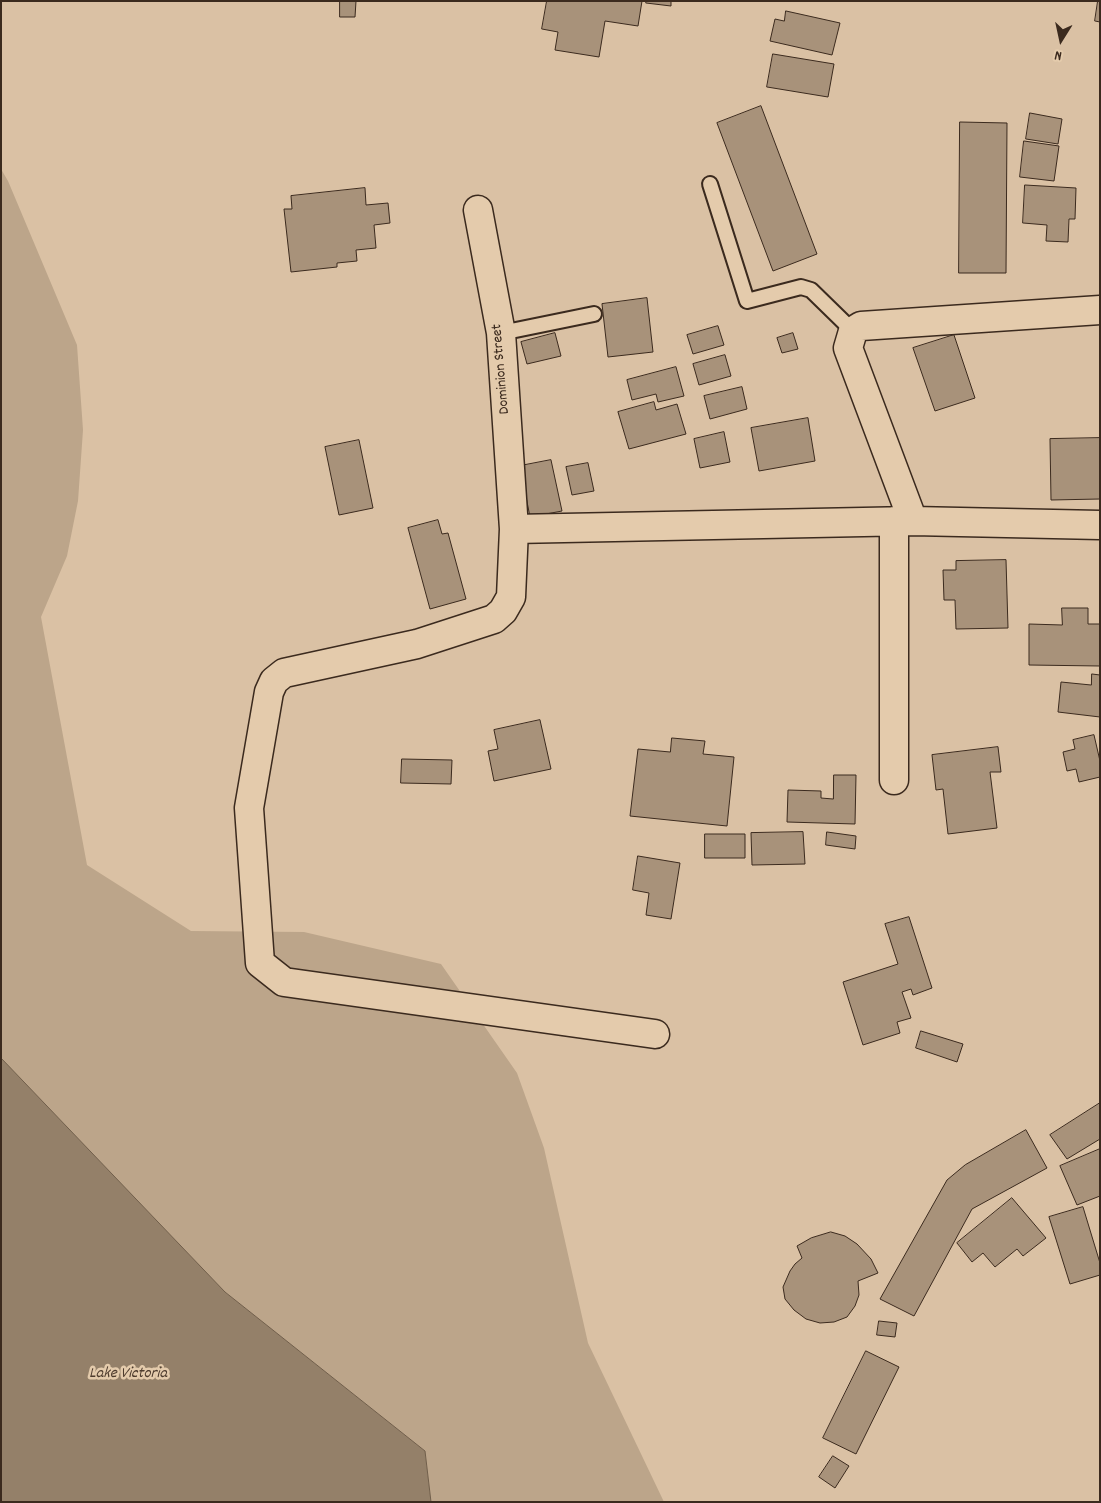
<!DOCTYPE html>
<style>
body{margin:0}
#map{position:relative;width:1101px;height:1503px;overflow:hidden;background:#dac1a4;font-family:Dekko,sans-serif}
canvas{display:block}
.frame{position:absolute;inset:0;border:2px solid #3b2a1e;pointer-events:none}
.north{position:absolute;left:1036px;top:15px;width:50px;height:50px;-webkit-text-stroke:4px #e4cbac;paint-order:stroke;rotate:190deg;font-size:14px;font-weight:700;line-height:20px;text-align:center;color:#3b2a1e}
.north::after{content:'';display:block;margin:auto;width:18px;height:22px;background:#3b2a1e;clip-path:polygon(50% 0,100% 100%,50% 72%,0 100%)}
</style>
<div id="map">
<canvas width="1101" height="1503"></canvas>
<div class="frame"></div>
<div class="north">N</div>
</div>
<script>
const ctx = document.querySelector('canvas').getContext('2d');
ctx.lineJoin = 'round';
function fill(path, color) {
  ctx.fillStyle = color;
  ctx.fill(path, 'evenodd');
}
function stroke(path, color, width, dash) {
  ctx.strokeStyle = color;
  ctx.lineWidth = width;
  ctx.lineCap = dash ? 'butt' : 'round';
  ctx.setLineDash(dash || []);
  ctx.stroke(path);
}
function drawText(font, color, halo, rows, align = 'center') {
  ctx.font = font + ' Dekko,sans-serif';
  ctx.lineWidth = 5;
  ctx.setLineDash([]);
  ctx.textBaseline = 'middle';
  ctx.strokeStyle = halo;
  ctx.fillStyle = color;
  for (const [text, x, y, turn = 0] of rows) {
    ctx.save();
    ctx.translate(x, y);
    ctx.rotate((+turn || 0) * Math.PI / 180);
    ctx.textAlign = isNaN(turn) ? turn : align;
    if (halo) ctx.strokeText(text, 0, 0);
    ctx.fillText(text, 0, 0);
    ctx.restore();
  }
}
fill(new Path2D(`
 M1 169 8 181 77 345 83 430 78 501 67 556 41 617 87 865 191 931 304 932 441 964 517 1073 544 1148 588 1343 664 1502H431L425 1451 225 1292 1 1058Z`), '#bca58a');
const water = new Path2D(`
 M1 1058 225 1292 425 1451 431 1502H1Z`);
fill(water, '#948069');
stroke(water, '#705e4b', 1);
const building = new Path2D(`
 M340 1H356L355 17H340Z
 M547 1H642L638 26 605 21 599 57 555 50 558 32 542 29Z
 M647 1H671V6L646 3Z
 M1098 1H1100V22L1095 21Z
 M786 11 840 23 832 55 770 41 775 19 784 21Z
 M773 54 834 64 828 97 767 87Z
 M761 106 817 254 773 271 717 123Z
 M1030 113 1062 119 1058 144 1026 139Z
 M960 122 1007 123 1006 273H959Z
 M1024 141 1059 146 1054 181 1020 177Z
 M1025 185 1076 188 1075 219H1069L1068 242 1046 241 1047 225 1023 223Z
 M365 188 366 205 388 203 390 223 374 225 376 248 356 250 357 261 337 263V267L291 272 284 209H292L291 196Z
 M647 298 653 352 608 357 602 304Z
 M718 326 724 345 693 354 687 335Z
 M555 333 561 356 527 364 521 342Z
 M793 333 798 349 782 353 777 338Z
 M954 335 975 398 935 411 913 348Z
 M725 355 731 376 699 385 693 364Z
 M676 367 684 396 658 402 656 394 632 400 627 380Z
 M742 387 747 409 710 419 704 396Z
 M654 402 656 410 677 404 686 434 629 449 618 412Z
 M808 418 815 461 759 471 751 428Z
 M724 432 730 462 700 468 694 439Z
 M1100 438V499L1051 500 1050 439Z
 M359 440 373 508 339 515 325 447Z
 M551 460 562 511 530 517 520 466Z
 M588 463 594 491 572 495 566 467Z
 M438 520 442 534 448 533 466 599 430 609 408 528Z
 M1006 560 1008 628 956 629 955 600H944L943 570H956V561Z
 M1062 608H1088V624H1100V666L1029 665V624L1062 625Z
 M1092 674 1100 675V717L1058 712 1061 682 1091 685Z
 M540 720 551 769 494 781 488 751 498 749 494 730Z
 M1094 735 1100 761V777L1079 782 1076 769 1067 771 1063 752 1075 749 1073 740Z
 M672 738 705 741 703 754 734 757 727 826 630 816 638 749 670 752Z
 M998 747 1001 772H990L997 828 948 834 943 789 936 790 932 755Z
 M402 759 452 760 451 784 401 783Z
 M834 775H856L855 824 787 822 788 790 821 791V798L833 799Z
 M803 832 805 864 752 865 751 833Z
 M827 832 856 836 855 849 826 845Z
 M705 834H745V858H705Z
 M638 856 680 863 671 919 646 915 649 893 633 890Z
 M909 917 932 988 913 995 911 989 902 992 911 1018 897 1022 900 1033 863 1045 843 982 898 964 885 924Z
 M921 1031 963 1044 957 1062 916 1048Z
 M1100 1103V1139L1067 1159 1050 1135Z
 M1026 1130 1047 1168 972 1209 914 1316 880 1299 947 1180 965 1165Z
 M1100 1149V1196L1077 1205 1060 1166Z
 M1012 1198 1046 1238 1023 1256 1017 1249 995 1267 983 1253 972 1262 957 1243Z
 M1083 1207 1100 1263V1275L1070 1284 1049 1217Z
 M831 1232 845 1236 857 1244 871 1259 878 1273 858 1281 859 1295 855 1306 847 1317 834 1322 820 1323 806 1319 794 1310 785 1299 783 1287 790 1271 795 1264 802 1258 797 1246 811 1238Z
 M879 1321 897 1323 895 1337 877 1335Z
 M866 1351 899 1367 856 1454 823 1438Z
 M833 1456 849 1466 835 1488 819 1477Z`);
fill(building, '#a8927a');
stroke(building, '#3b2a1e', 1);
const lane = new Path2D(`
 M710 184 747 301 801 287 811 290 853 331
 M501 333 594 314`);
const street = new Path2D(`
 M478 210 501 333 514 529 511 597 503 611 494 619 417 644 284 673 274 681 269 692 249 808 260 963 284 982 655 1034
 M913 521 848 348 853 331 861 326 1100 310
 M514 529 913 521 1100 525
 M894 780V521`);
stroke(lane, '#3b2a1e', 18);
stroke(street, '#3b2a1e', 31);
stroke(lane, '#e4cbac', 14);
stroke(street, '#e4cbac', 28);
drawText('15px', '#3b2a1e', '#e4cbac', [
 ["Dominion Street",502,369,-95]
]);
drawText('italic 16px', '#4d3b2d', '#e4cbac', [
 ["Lake Victoria",128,1375]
]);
</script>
